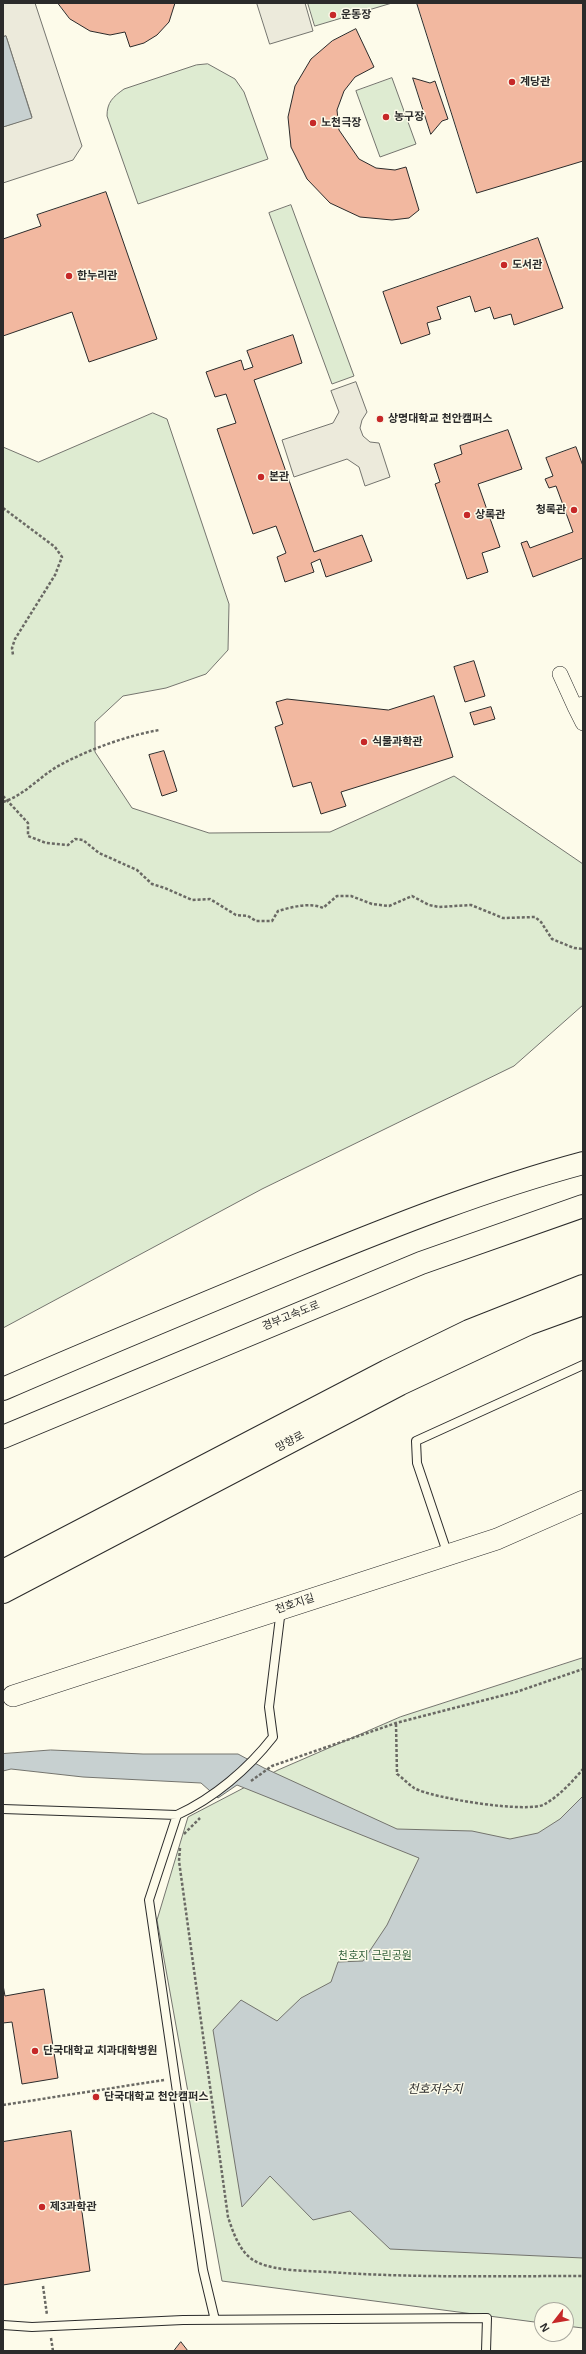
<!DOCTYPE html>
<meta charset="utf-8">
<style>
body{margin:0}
#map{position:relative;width:586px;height:2354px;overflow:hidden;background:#fdfbea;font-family:Helvetica,sans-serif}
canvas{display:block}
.frame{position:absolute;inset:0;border:4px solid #2b2b2b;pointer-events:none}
.north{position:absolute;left:534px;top:2302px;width:40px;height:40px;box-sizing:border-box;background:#fdfbea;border:1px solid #a9a89e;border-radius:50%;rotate:239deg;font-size:11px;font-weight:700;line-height:16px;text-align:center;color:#2b2b2b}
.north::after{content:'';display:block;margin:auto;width:14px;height:18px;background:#c62828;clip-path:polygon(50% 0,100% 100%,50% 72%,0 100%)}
</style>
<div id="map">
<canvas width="586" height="2354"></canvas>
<div class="frame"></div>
<div class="north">N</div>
</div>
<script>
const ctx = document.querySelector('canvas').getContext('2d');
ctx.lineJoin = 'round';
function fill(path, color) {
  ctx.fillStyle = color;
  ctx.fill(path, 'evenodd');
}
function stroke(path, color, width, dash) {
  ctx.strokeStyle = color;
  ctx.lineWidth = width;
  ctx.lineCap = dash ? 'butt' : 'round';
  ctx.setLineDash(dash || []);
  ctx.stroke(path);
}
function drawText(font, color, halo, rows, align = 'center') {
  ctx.font = font + ' Helvetica,"Noto Sans KR",sans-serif';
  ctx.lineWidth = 3;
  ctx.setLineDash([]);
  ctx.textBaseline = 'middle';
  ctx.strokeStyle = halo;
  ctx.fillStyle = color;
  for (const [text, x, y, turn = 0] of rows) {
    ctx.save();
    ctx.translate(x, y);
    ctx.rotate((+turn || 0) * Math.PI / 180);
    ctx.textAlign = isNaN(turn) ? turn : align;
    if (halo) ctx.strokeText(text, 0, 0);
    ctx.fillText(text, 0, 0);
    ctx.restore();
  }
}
const green = new Path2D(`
 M308 3H392L315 26Z
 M208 64 235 79 244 92 268 159 138 204 107 116C107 102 113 97 124 89L196 65Z
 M392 78 416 144 380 157 356 91Z
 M291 205 354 376 332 384 269 213Z
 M153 413 167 419 229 604 228 650 206 674 166 688 123 696 95 722V752L132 808 209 833 330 832 454 776 583 864V1005L514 1066 262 1189 3 1328V447L38 462Z
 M583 1658V2328L566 2326V2310H542V2323L222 2281 157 1920 188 1817 278 1770 400 1717Z`);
fill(green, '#deebd1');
stroke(green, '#74746e', 1);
const parking = new Path2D(`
 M3 3H35L82 146 73 160 3 183V127L32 117 6 36 3 37Z
 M257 3H305L313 31 270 44Z
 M356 382 367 412 362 420 360 428 363 436 370 442 379 443 390 477 365 486 359 467 347 459 294 477 282 440 333 423 339 412 331 391Z`);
fill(parking, '#eceadb');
stroke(parking, '#74746e', 1);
const water = new Path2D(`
 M6 36 32 118 3 127V37Z
 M51 1750 143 1754H238L264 1768 397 1829 472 1831 510 1839 538 1833 560 1819 583 1796V2258L390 2249 350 2211 313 2220 270 2176 242 2207 213 2030 241 2000 277 2021 301 1998 331 1982 338 1962 363 1961 387 1925 419 1858 237 1785 218 1798 201 1783 83 1777 11 1769 3 1771V1754Z`);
fill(water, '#c7d0d0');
stroke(water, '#74746e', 1);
const building = new Path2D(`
 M58 3H175L169 22 157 35 144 43 130 47 125 32 110 35 90 31 70 19Z
 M417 3H583V161L477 193Z
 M356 29 374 67 355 77 344 91 337 110 339 130 359 159 376 168 395 170 406 167 419 210 409 218 392 220 360 217 330 203 307 179 291 147 288 117 295 86 311 59 332 41Z
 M413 78 430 83 435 81 448 119 442 121 431 134Z
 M106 192 157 339 89 362 72 312 3 336V239L41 226 37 215Z
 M538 238 563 308 514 325 511 314 494 319 490 307 475 312 470 296 437 307 441 319 427 323 430 334 401 344 383 292Z
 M293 335 302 363 254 380 314 552 362 535 372 561 326 577 320 559 311 563 314 572 285 582 277 557 286 553 276 526 253 534 217 429 236 423 226 394 215 397 206 372 241 360 244 370 253 367 247 351Z
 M508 430 522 469 478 484 500 547 482 553 488 572 467 579 435 484 440 482 434 464 462 454 460 446Z
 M576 447 583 466V558L533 577 521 543 527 541 530 548 573 532 556 486 549 488 545 479 553 476 546 458Z
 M474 661 485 696 465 702 454 667Z
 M434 696 453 757 341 792 346 806 321 814 311 782 293 787 275 727 283 724 276 702 287 699 388 710Z
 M491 707 495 719 474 725 470 713Z
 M164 751 177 791 162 796 149 755Z
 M3 1985 5 1996 44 1989 58 2078 22 2084 12 2022 3 2023Z
 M71 2131 90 2271 3 2285V2142Z
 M181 2342 188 2351H174Z`);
fill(building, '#f2b8a0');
stroke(building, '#2b2b2b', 1);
const lane = new Path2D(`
 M448 1555 417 1463 416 1441 583 1365
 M3 1809 177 1815C214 1798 248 1769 273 1737L269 1707 281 1609
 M177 1815 149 1900 203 2270 215 2320
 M3 2325 32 2327 183 2320 487 2318 486 2351`);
const street = new Path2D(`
 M560 674 575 707
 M583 704 575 707 583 723`);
const secondary = new Path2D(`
 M13 1696 497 1539 583 1501`);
const primary = new Path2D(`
 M3 1571 387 1371 469 1331 583 1286
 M3 1592 400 1384 528 1324 583 1304`);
const highway = new Path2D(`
 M3 1389C102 1346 201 1305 300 1264 393 1226 486 1189 583 1163
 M3 1437 421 1263 583 1206`);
stroke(lane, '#2b2b2b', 10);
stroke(street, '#2b2b2b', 16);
stroke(secondary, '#2b2b2b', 22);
stroke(primary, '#2b2b2b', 24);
stroke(highway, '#2b2b2b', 24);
stroke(new Path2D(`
 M3 508 55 547 62 557 55 575 15 639 12 648 13 655
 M3 796 28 823V836L46 843 68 845 75 839 83 840 99 853 137 870 152 884 165 888 192 900 210 899 236 915 248 916 256 921H272L278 911C292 907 310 902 323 908L337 896H351L372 904 389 906 412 896 429 905 439 907 471 905 503 918 535 917 541 922 552 939 574 948 583 949
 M3 802C25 795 40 776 60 765 90 749 126 736 159 730
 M396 1724 397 1774C403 1778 408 1784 414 1788 431 1798 529 1814 545 1804 559 1796 573 1781 583 1769
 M251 1781 272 1766 396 1723 516 1692 583 1669
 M184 1834 200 1818
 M180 1848 179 1861 228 2217C234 2235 241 2256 259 2263 276 2271 310 2271 329 2272 413 2278 498 2276 583 2276
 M3 2105 164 2080
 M43 2286 47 2315
 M51 2338 53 2351`), '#6a6964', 2.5, [3, 2]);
stroke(lane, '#fdfbea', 8);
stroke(street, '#fdfbea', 15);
stroke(secondary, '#fdfbea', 21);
stroke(primary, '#fdfbea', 22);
stroke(highway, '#fdfbea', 22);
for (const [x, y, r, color] of [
 [333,15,4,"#c62828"],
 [512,82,4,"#c62828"],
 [386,117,4,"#c62828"],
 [313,123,4,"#c62828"],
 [504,265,4,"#c62828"],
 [69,276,4,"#c62828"],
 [380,419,4,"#c62828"],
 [261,477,4,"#c62828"],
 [574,510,4,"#c62828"],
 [467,515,4,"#c62828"],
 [364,742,4,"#c62828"],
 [35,2051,4,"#c62828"],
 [96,2097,4,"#c62828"],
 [42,2207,4,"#c62828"]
]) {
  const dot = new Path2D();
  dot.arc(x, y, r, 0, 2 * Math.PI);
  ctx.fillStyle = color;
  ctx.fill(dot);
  stroke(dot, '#fdfbea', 1.5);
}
drawText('bold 11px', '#2b2b2b', '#fdfbea', [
 ["운동장",341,15],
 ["계당관",520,82],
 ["농구장",394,117],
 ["노천극장",321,123],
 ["도서관",512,265],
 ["한누리관",77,276],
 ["상명대학교 천안캠퍼스",388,419],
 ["본관",269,477],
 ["청록관",566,510,"right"],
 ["상록관",475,515],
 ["식물과학관",372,742],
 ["단국대학교 치과대학병원",43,2051],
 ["단국대학교 천안캠퍼스",104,2097],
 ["제3과학관",50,2207]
], 'left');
drawText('11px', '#2b2b2b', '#fdfbea', [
 ["경부고속도로",291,1316,-22],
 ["망향로",290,1442,-28],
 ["천호지길",295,1604,-18]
]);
drawText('11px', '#34623c', '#fdfbea', [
 ["천호지 근린공원",375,1956]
]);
drawText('italic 12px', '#2b2b2b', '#fdfbea', [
 ["천호저수지",435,2090]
]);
</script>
